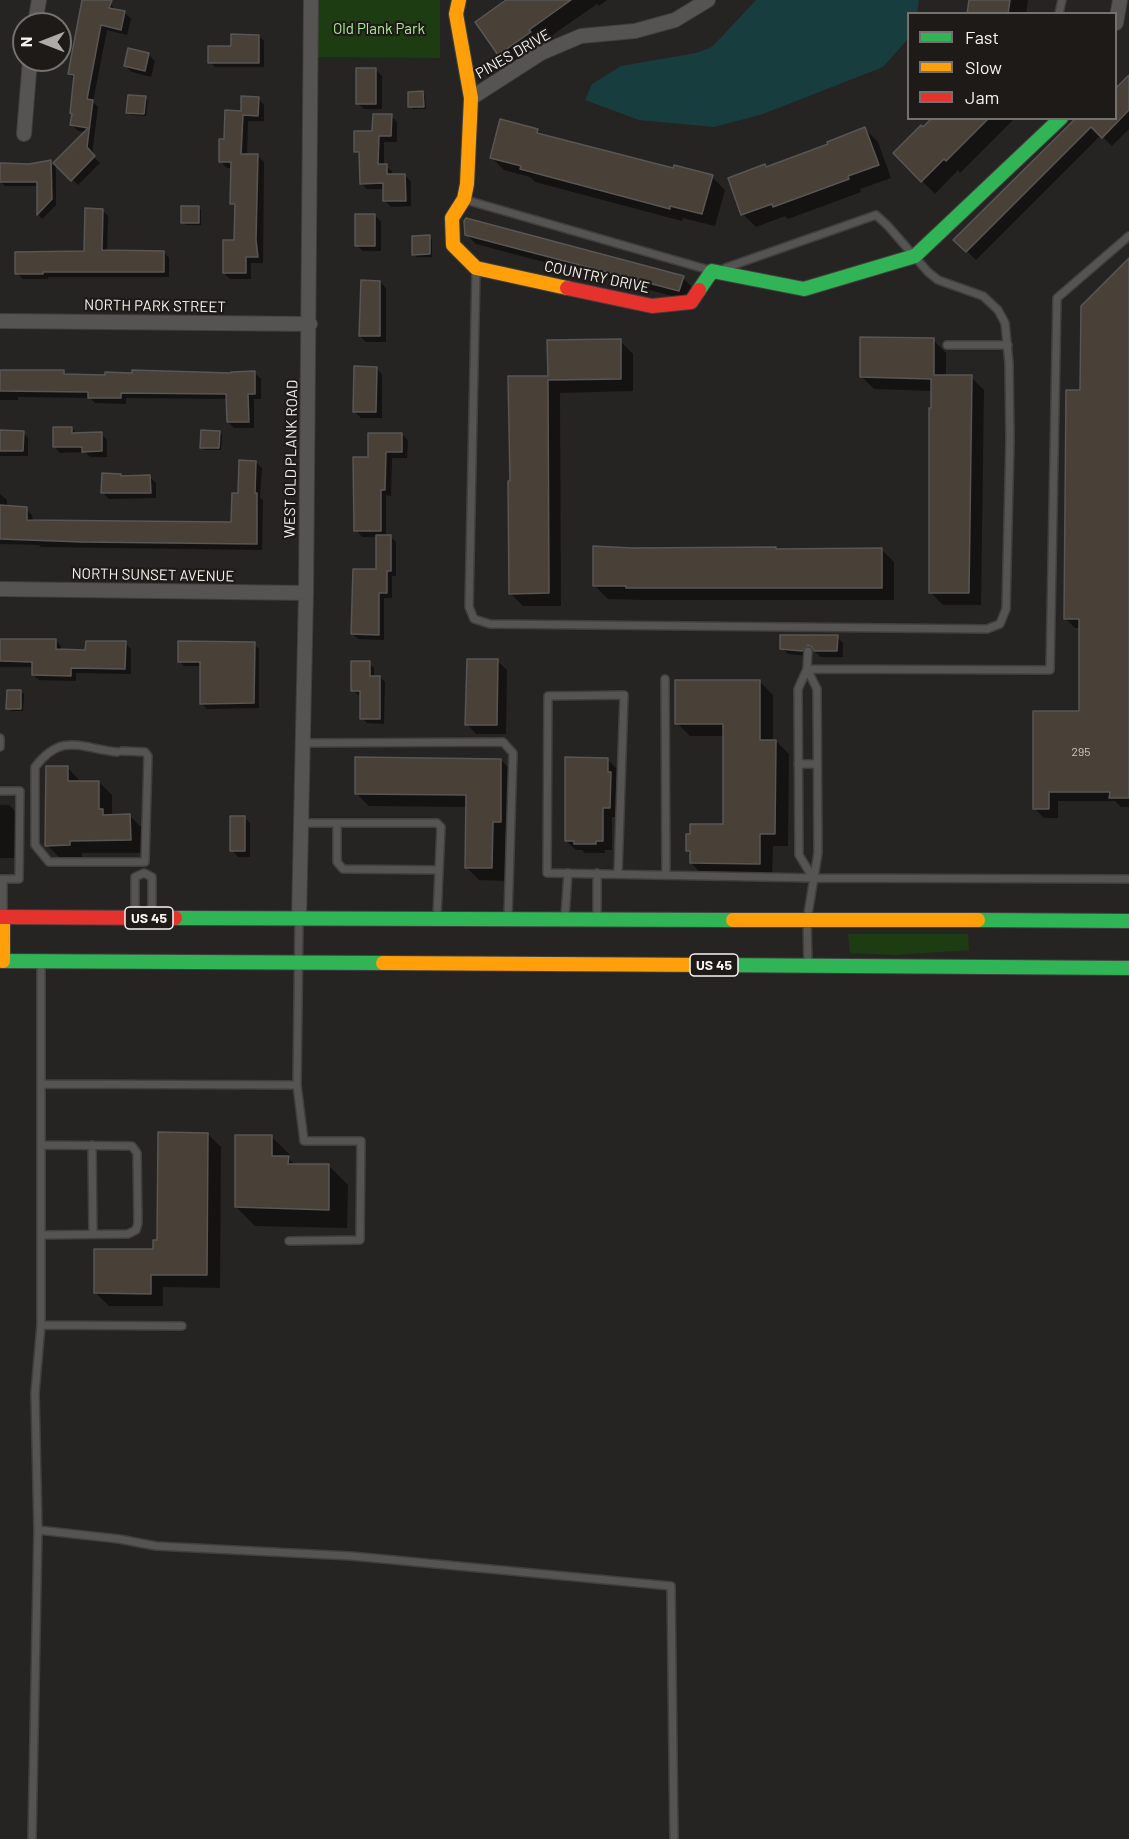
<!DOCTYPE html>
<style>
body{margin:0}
#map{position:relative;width:1129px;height:1839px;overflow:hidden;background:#262422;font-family:Barlow,sans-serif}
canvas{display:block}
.legend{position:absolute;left:907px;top:12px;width:210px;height:108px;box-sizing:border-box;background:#1d1a17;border:2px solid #74716f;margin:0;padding:8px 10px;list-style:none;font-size:18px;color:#f7f4f2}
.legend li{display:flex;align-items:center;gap:12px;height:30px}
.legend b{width:30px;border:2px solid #74716f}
.north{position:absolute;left:12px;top:12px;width:60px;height:60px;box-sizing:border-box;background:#1d1a17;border:2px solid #74716f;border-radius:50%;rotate:270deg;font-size:16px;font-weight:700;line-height:24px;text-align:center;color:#f7f4f2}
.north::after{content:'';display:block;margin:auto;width:21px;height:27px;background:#aeaba9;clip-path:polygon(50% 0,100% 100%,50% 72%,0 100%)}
</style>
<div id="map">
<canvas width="1129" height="1839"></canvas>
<ul class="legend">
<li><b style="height:8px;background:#30b455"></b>Fast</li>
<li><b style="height:8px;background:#ff9f0a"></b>Slow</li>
<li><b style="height:8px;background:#e5322d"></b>Jam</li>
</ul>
<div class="north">N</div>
</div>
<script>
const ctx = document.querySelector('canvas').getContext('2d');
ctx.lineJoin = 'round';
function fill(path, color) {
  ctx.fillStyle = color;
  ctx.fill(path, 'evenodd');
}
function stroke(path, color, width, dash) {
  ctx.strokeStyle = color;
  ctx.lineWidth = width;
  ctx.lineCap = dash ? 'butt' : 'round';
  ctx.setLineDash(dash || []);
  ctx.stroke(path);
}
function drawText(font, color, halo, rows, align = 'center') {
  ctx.font = font + ' Barlow,sans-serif';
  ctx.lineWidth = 4.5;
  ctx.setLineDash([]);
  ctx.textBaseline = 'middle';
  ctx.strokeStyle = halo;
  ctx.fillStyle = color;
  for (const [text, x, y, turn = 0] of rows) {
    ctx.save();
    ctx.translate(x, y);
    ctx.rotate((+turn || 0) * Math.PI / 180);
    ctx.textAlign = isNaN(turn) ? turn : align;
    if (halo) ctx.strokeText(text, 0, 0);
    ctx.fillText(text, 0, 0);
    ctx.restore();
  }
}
fill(new Path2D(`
 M318 0H440V58L318 57Z
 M848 934H968L969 950 895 955 850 953Z`), '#1e3c11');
fill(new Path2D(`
 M756 0H919L917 13 908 14V39L883 67 763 114 714 127 639 120 585 100 592 84 621 66 696 53 712 47Z`), '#173d3f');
fill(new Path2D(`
 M96 0 110 3 116 11 125 13 131 19 127 35 107 30 93 102 98 107 92 155 100 163 78 185 56 163V205L42 219 38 214V186H5L0 182V164L29 165 51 162 53 165 86 132 78 131 72 125 75 79 69 74Z
 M504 0H607L599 6 597 4 541 43 543 46 512 67 499 54 477 23 504 4 502 1Z
 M971 0H1028L1026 14H969Z
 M259 36 264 41V67H215L210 62 232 48Z
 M149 55 155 61 151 77 132 72 125 66Z
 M376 70 382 76V109H364L357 103Z
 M1129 77V129L1112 146 1101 135 976 260 956 240 1078 118H1116V90Z
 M423 93 425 96 426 109H413L410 106Z
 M145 98 148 100 146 116 131 115 128 112Z
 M258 98 264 105V121H248L247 156H258L264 162 263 263H251V279H230L224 273 236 241V208L232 203 233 168H227L221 162 225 141 242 112Z
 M391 116 397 122V142H384V165L392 171V176L405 175 411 182V206L391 207 385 201 384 189H367L361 183V157L355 151Z
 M934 118H1015L960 173 958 170 935 194 895 153Z
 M865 129 878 142 891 178 860 189 861 192 788 219 785 216 756 227 743 214 730 179 765 166 767 168 830 145Z
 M537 130 543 136 674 170 712 177 725 190 715 226 683 218 682 221 535 182 530 177 504 170 491 157Z
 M198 207 201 210V225H186L183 223Z
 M102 210 108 216 107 252H164L169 258V277H48V279H23L17 273 85 253Z
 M375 215 381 222V251H363L356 245Z
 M466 234 683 278 692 287 687 300 476 244Z
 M429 237 432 240V257H416L414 254Z
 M1129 260V807H1121L1115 801H1058V818H1044L1034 808 1080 713 1081 628H1075L1065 618 1082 392Z
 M380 282 386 288V342H366L360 336Z
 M933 340 946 353V376L971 377 984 390 981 605H943L930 592 933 391 874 389 861 376Z
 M620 341 633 354V391L560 393 561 606H523L510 593 512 483 510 378 549 377Z
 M376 368 382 374V418H361L355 412Z
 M0 371 63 372 67 376 232 375 255 373 261 379V399H254V428H234L228 422V399L126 398V404L95 403 90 398 18 397V400H0Z
 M72 428 77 434 101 433 107 440V457H90L85 452 60 453 54 446Z
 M0 432H23L28 438V456H0Z
 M219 432 222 435 221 450H205L202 447Z
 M402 434 408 441 407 458H392L391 496 386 495V536H390L396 542V576H392V598H384V640L358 639 353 634 377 571V537H362L356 530 369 459Z
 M256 462 262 468 260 498 263 500 262 550 41 547 39 545 0 544V494L7 500V507L26 509 32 515 33 521 233 523 239 494Z
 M121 475 123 477H150L156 483V498L109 499 103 493Z
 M881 549 894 562V600H641L608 599 595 586 777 550Z
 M837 637 843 643V657H821L814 651 809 656 788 654 782 648Z
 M0 640H55L61 646V651H87L125 643 131 649V674L76 673V681L39 680 33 675V667H0Z
 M254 644 259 649V708L207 709 202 704V666H184L179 661Z
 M497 661 507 670 506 734H476L467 724Z
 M369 663 374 668V677H380L385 682 384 724 367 723 362 718V695H358L353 690Z
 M760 682 773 695V741H776L789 754 788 846H773L772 876H704L691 863V855L687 851 724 825V736H690L677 723Z
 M21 692 24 694 23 711H11L8 708Z
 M607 759 617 769V780L620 783 619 817H612V850H605V853H585L582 850H576L566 841Z
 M501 760 514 773 513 834H505V881L479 880 466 867 467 807 369 806 356 793Z
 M68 768 81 782H99L112 795V816H130L143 829V853H82V858H60L47 845Z
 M0 805H9L19 815 18 858H0Z
 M244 817 250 823V857H238L232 850Z
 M208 1134 221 1147 220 1288 163 1287V1306H109L96 1293 154 1251Z
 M271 1136 290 1155V1160L296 1166H329L348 1185 347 1228 255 1226 236 1207Z`), '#0007');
const building = new Path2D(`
 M82 0H112L109 8 125 11 121 30 101 25 87 99 93 100 87 147 95 156 71 181 53 163 88 128 70 125 72 114 70 113 74 75 68 74Z
 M506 0H571L529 30 531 32 498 55 475 22Z
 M969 0H1010L1008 14H967Z
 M231 34 259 35V63H208V46H231Z
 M128 48 149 53 145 71 124 66Z
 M356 68H376V104H356Z
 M1129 75V110L1102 138 1091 127 966 252 953 240 1076 118H1116V88Z
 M423 91 424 107H408V92Z
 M128 95 146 96 144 114 126 113Z
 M241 96 259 97 258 116 243 115 241 154H258L256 240 258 257H246V273H223V240H234L235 204H230L231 162H219V139H224L225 110 241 111Z
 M373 114H392L391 136H379L378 164H387V174H405L406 201H383V183L360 184 359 152H354V131H372Z
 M932 118H989L946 161 944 159 921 182 893 153 921 125 923 127Z
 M500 119 538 129 537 133 673 168 674 165 713 175 702 214 670 206V209L520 169 521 166 490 158Z
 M865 127 879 165 848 176 849 179 773 207 772 204 741 215 728 178 765 164 766 167 828 144 827 142Z
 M51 160 52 199 37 215V182H0V163L29 164Z
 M181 206H199V223H181Z
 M85 208 103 209 102 250 164 251V272H43V274H15V252L84 251Z
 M355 214H375V246H355Z
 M466 218 684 276 679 291 465 235 464 221Z
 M430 235V254L412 255V236Z
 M1129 258V798H1109L1110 792H1049V809H1033V711H1079V619H1064L1066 390H1080L1081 306Z
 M361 280 380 281V336H359Z
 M860 337 934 338V375H972L969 593H929V408H931V379L860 377Z
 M621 339V379L548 380 549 593 509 594 508 481H510L508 376H548L547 340Z
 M354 366 377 367 376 412H353Z
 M0 370H64V374L105 375V372L132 373V370L231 373V372L255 371V394H248L249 422H227L226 394 121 393V398H88V392L0 391Z
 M53 427H72V433L102 432V451L82 452V447H53Z
 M0 430 24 431 23 451H0Z
 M201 430 220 431 219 448H200Z
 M368 433H402V452H386L385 490H381V531H354L353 457H368Z
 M239 460 256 461 255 493H257V544L82 542 0 539V505L27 507V520L231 522 232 493H238Z
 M102 473 121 474V476L150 475 151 493H101Z
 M376 535H391V571H387V593H379V635L351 634 353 569H376Z
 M593 546 633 548 776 547V549L882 548V588H626V586H593Z
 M780 635H838L837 651H814L812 647 808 645 802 651 780 649Z
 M0 639H56V649L85 650 86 641H126L125 669 71 668V676L32 675V662L0 661Z
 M178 641 255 642 254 703 200 704V662H178Z
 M467 659H498L497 725H465Z
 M351 661H370V676H380V719H360V691H351Z
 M675 680H760V740H776L775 834H760V864L690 863V851H686V834H690V824H723V724H675Z
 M7 690H21V709H6Z
 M355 757 501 759V822H493L492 868H465L466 795 355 794Z
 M565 757 608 758V772H611L610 808H603V841H596V844H574V841H565Z
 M46 766H68V781H99V809H103V815L130 814 131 840 70 841V845L45 846Z
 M230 816H245V851H230Z
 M158 1132 208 1133 207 1275H151V1294L94 1293V1249H153V1240H157Z
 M235 1135H272V1156H289L288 1164H329V1210L235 1207Z`);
fill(building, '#494037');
stroke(building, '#585655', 1.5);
const lane = new Path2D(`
 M1059 14 1062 0
 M466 200 709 270
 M476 271 469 607 474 619 490 624 987 629 1000 624 1006 609 1010 440 1009 363 1005 323 998 310 983 296 938 280 928 272 888 226 876 215 725 268
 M947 345H1008
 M808 651 807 669 798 689 799 855 813 878
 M807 669 1050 670 1057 298 1129 236
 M807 669 817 689 818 853 807 920 808 964
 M665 679 666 875
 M303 743 503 742 513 753 508 917
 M0 747V738
 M117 752C80 748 62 732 35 767V845L49 862H145L148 756 145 752 122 751
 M798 764H817
 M0 791H20L19 879H3
 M301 823H437L441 827 437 916
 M337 823V862L343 869 439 870
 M618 873 624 695 548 696 547 873 813 878 1129 879
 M0 879H3V915
 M140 911 135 908V877L144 873 152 877V907L146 913
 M565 916 568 873
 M597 917V873
 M41 963V1084
 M92 1145 93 1234
 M41 1235 128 1234 136 1230 138 1223 137 1153 132 1146 41 1145
 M289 1241 360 1240 361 1141H304L297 1085 299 921
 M182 1326 41 1325V1084L297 1085
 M38 1530 119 1539 156 1546 351 1556 671 1586 674 1839
 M32 1839 38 1530 35 1393 41 1325`);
const street = new Path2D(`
 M1116 23 1120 0
 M35 24 39 0
 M471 98 541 53 581 36 635 31 675 20 708 0
 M24 134 30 60
 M0 321 310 324
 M0 589 306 593
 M299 919 306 593 311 0`);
const fast = new Path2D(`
 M699 290 712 271 804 289 915 256 1061 118
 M175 918 733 920
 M978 920 1129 921
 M0 961 383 963
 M710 965 1129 968`);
const slow = new Path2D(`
 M459 0 456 14 471 98 467 184 464 199 452 218 453 245 476 268 567 288
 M3 917V961
 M733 920H978
 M383 963 710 965`);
const jam = new Path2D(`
 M567 288 652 306 691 302 699 290
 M0 917 175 918`);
stroke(lane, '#413f3e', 10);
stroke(street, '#413f3e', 16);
stroke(fast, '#413f3e', 16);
stroke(slow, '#413f3e', 16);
stroke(jam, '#413f3e', 16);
stroke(lane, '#565453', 7);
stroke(street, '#565453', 14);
stroke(fast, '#30b455', 14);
stroke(slow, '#ff9f0a', 14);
stroke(jam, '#e5322d', 14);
drawText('12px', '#ccc7c3', null, [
 ["295",1081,752]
]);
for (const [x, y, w] of [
 [149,918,48],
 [714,965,48]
]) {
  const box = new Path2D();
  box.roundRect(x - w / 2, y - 11, w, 22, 4.5);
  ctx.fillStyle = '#1d1a17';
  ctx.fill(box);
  stroke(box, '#f7f4f2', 1.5);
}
drawText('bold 14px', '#f7f4f2', null, [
 ["US 45",149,918],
 ["US 45",714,965]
]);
drawText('15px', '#a7ed8f', '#1d1a17', [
 ["Old Plank Park",379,29]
]);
drawText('15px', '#f7f4f2', '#1d1a17', [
 ["PINES DRIVE",513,54,-30],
 ["COUNTRY DRIVE",597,277,12],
 ["NORTH PARK STREET",155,306,1],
 ["WEST OLD PLANK ROAD",291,459,-89],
 ["NORTH SUNSET AVENUE",153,575,1]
]);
</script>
